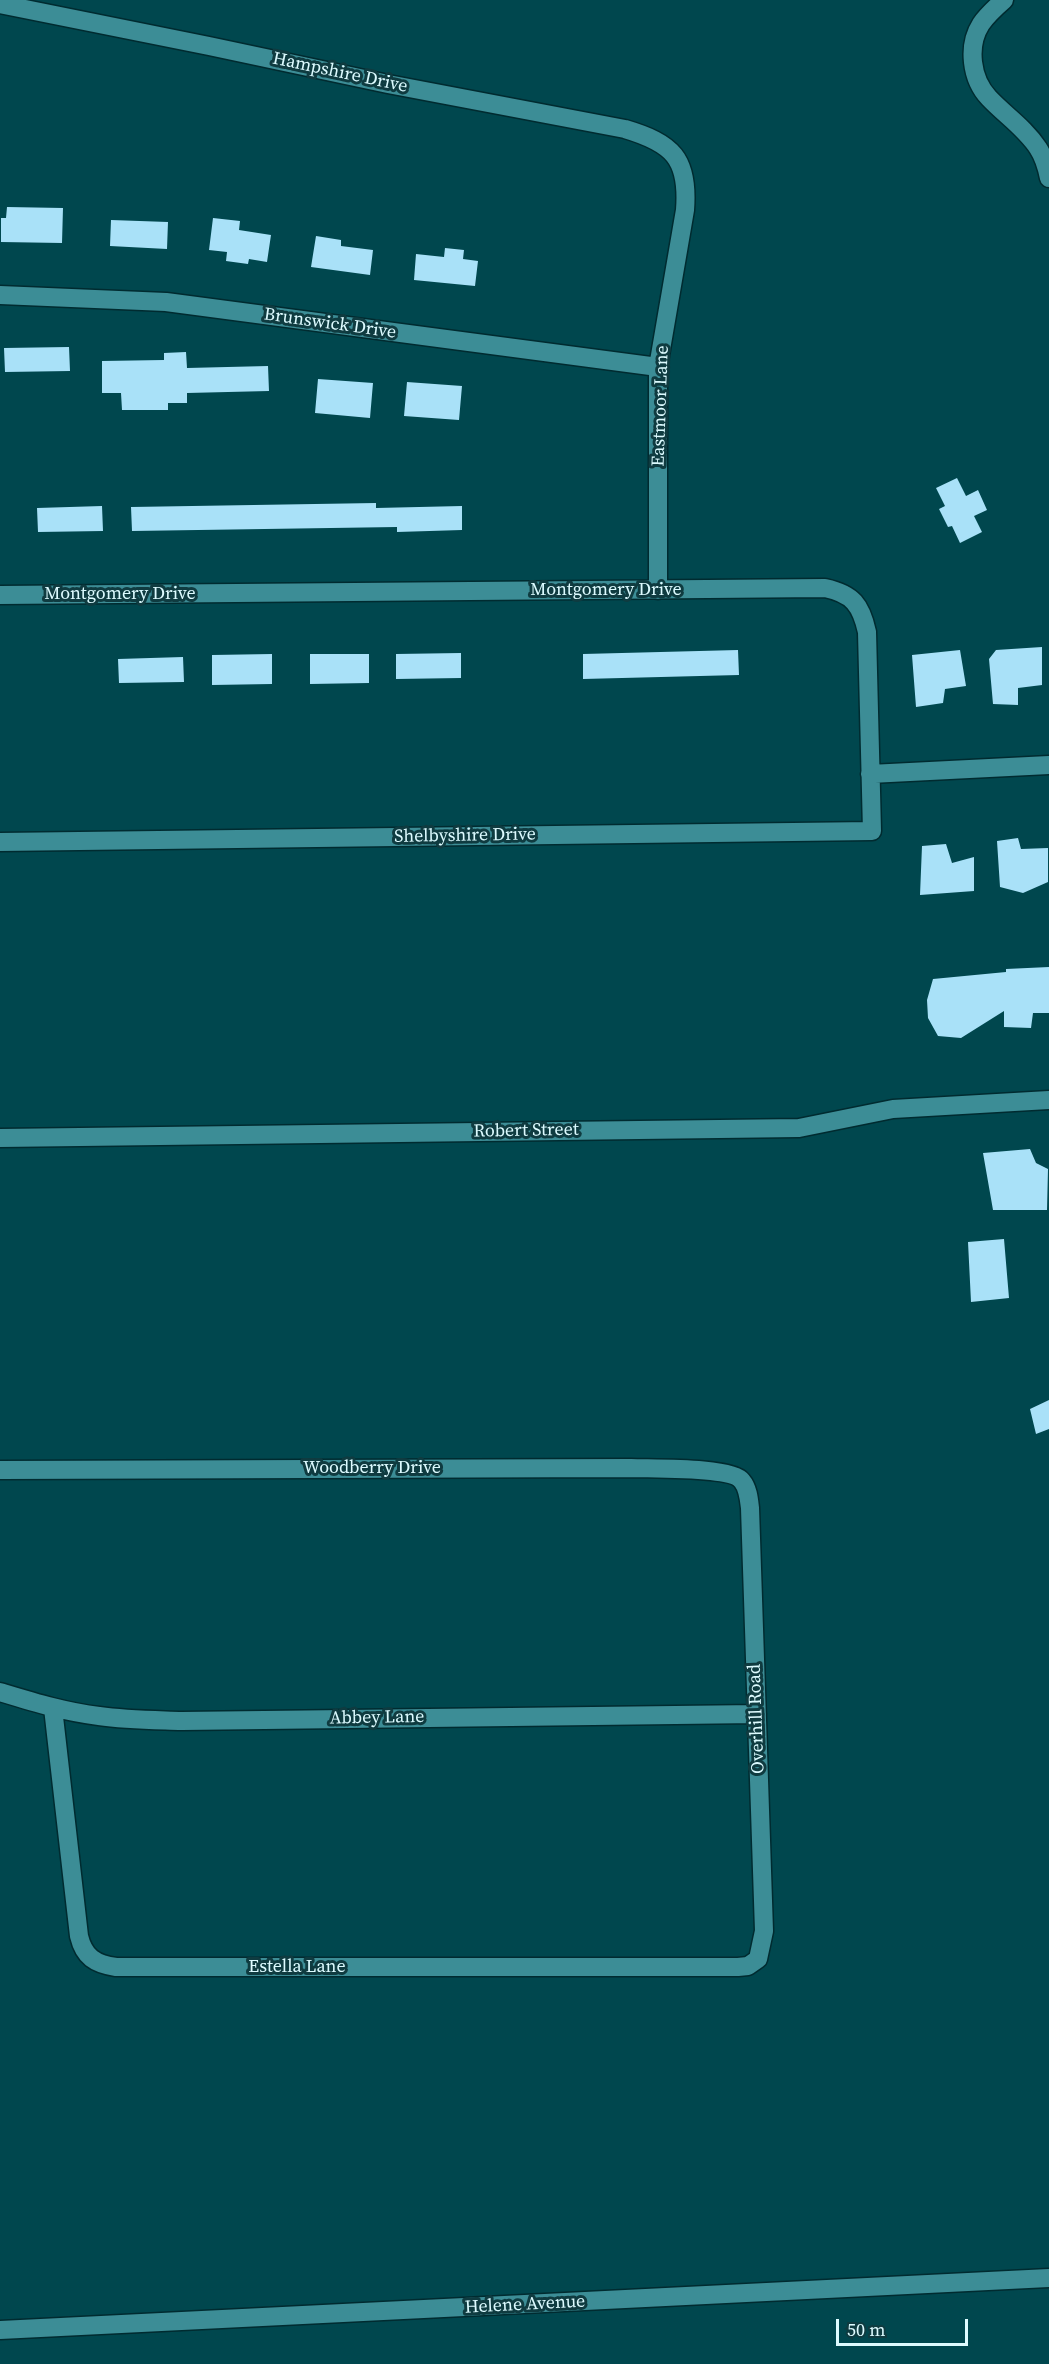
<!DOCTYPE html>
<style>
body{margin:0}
#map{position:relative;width:1049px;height:2364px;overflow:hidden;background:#00474e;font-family:"Source Serif 4",serif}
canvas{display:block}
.scale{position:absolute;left:836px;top:2319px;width:132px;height:27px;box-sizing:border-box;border:3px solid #ddfbff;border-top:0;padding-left:8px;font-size:18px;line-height:21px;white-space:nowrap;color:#ddfbff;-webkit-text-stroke:4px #0f3b40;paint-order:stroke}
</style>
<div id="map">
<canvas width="1049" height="2364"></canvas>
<div class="scale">50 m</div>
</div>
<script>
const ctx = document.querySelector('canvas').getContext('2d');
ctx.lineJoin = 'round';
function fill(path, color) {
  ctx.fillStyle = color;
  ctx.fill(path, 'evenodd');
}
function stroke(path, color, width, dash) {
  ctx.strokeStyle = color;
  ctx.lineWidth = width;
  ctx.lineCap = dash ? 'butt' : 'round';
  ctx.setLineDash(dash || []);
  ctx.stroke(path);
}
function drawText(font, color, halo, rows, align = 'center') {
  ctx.font = font + ' "Source Serif 4",serif';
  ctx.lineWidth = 6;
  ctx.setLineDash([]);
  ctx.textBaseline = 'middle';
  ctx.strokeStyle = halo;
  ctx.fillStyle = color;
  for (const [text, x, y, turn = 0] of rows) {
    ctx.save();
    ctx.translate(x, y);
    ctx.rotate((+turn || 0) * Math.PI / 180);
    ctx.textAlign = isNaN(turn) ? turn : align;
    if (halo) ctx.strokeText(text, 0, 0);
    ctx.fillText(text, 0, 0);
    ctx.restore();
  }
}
fill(new Path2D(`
 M7 207 63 208 62 243 1 242V218H6Z
 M213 218 240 221 239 230 271 235 267 262 249 259 248 264 226 261 227 252 209 250Z
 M111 220 168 222 167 249 110 246Z
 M316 236 341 240V246L373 250 370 275 311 267Z
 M445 248 464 250 463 259 478 261 475 286 414 280 416 254 444 257Z
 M69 347 70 371 5 372 4 348Z
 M186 352 187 368 268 366 269 391 187 393V403H168V410H122L121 393H102V361L164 360V353Z
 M318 379 373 383 370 418 315 413Z
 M407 382 462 386 459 420 404 416Z
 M957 478 966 496 978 490 987 510 974 516 982 532 960 543 952 526 948 527 939 509 945 506 936 488Z
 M376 503V508L462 506V530L397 532V527L132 531 131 507Z
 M102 506 103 531 38 532 37 508Z
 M1042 647V685L1018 688V705L993 704 989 659 996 650Z
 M738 650 739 675 583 679V654Z
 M960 650 966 686 945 689 943 703 916 707 912 655Z
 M461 653V678L396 679V654Z
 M272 654V684L212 685V655Z
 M310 654H369V683L310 684Z
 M183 657 184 682 119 683 118 659Z
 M1018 838 1021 849 1048 848V882L1023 893 1000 887 997 841Z
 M946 844 952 863 974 857V891L920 895 922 846Z
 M1049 967V1013H1033L1031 1028 1004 1027V1011L961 1038 938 1036 928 1018 927 1000 933 979 1006 972V969Z
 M1030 1149 1036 1163 1048 1169 1047 1210H993L983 1153Z
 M1004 1239 1009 1298 971 1302 968 1242Z
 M1049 1400V1429L1036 1434 1030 1409Z`), '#a9e1f8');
const minor = new Path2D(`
 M1004 0C996 7 987 15 981 24 967 46 971 79 989 98 1005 115 1025 128 1038 148 1044 157 1047 168 1049 178
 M0 4 209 46 388 84 625 129C672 143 689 158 685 210L658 367V590
 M0 295 166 302 658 367
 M0 595 825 588C853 594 861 605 867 632L872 831 0 842
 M870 774 1049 765
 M0 1138 799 1128 893 1109 1049 1100
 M0 1470 631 1468C651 1469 732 1467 742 1481 748 1488 749 1499 750 1508L764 1931 758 1959 748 1966 738 1967H116C95 1964 84 1957 79 1936L53 1708
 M0 1692C33 1702 65 1712 99 1716 127 1720 155 1720 182 1721L757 1714
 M0 2330 1049 2278`);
stroke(minor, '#002b30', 21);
stroke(minor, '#3c8d96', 18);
drawText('18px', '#ddfbff', '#0f3b40', [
 ["Hampshire Drive",340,73,12],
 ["Brunswick Drive",330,324,8],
 ["Eastmoor Lane",661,406,-88],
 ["Montgomery Drive",606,590],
 ["Montgomery Drive",120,594],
 ["Shelbyshire Drive",465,836,-1],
 ["Robert Street",526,1131,-1],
 ["Woodberry Drive",372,1468],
 ["Abbey Lane",377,1718,-1],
 ["Overhill Road",757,1719,-92],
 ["Estella Lane",297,1967],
 ["Helene Avenue",525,2305,-3]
]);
</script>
